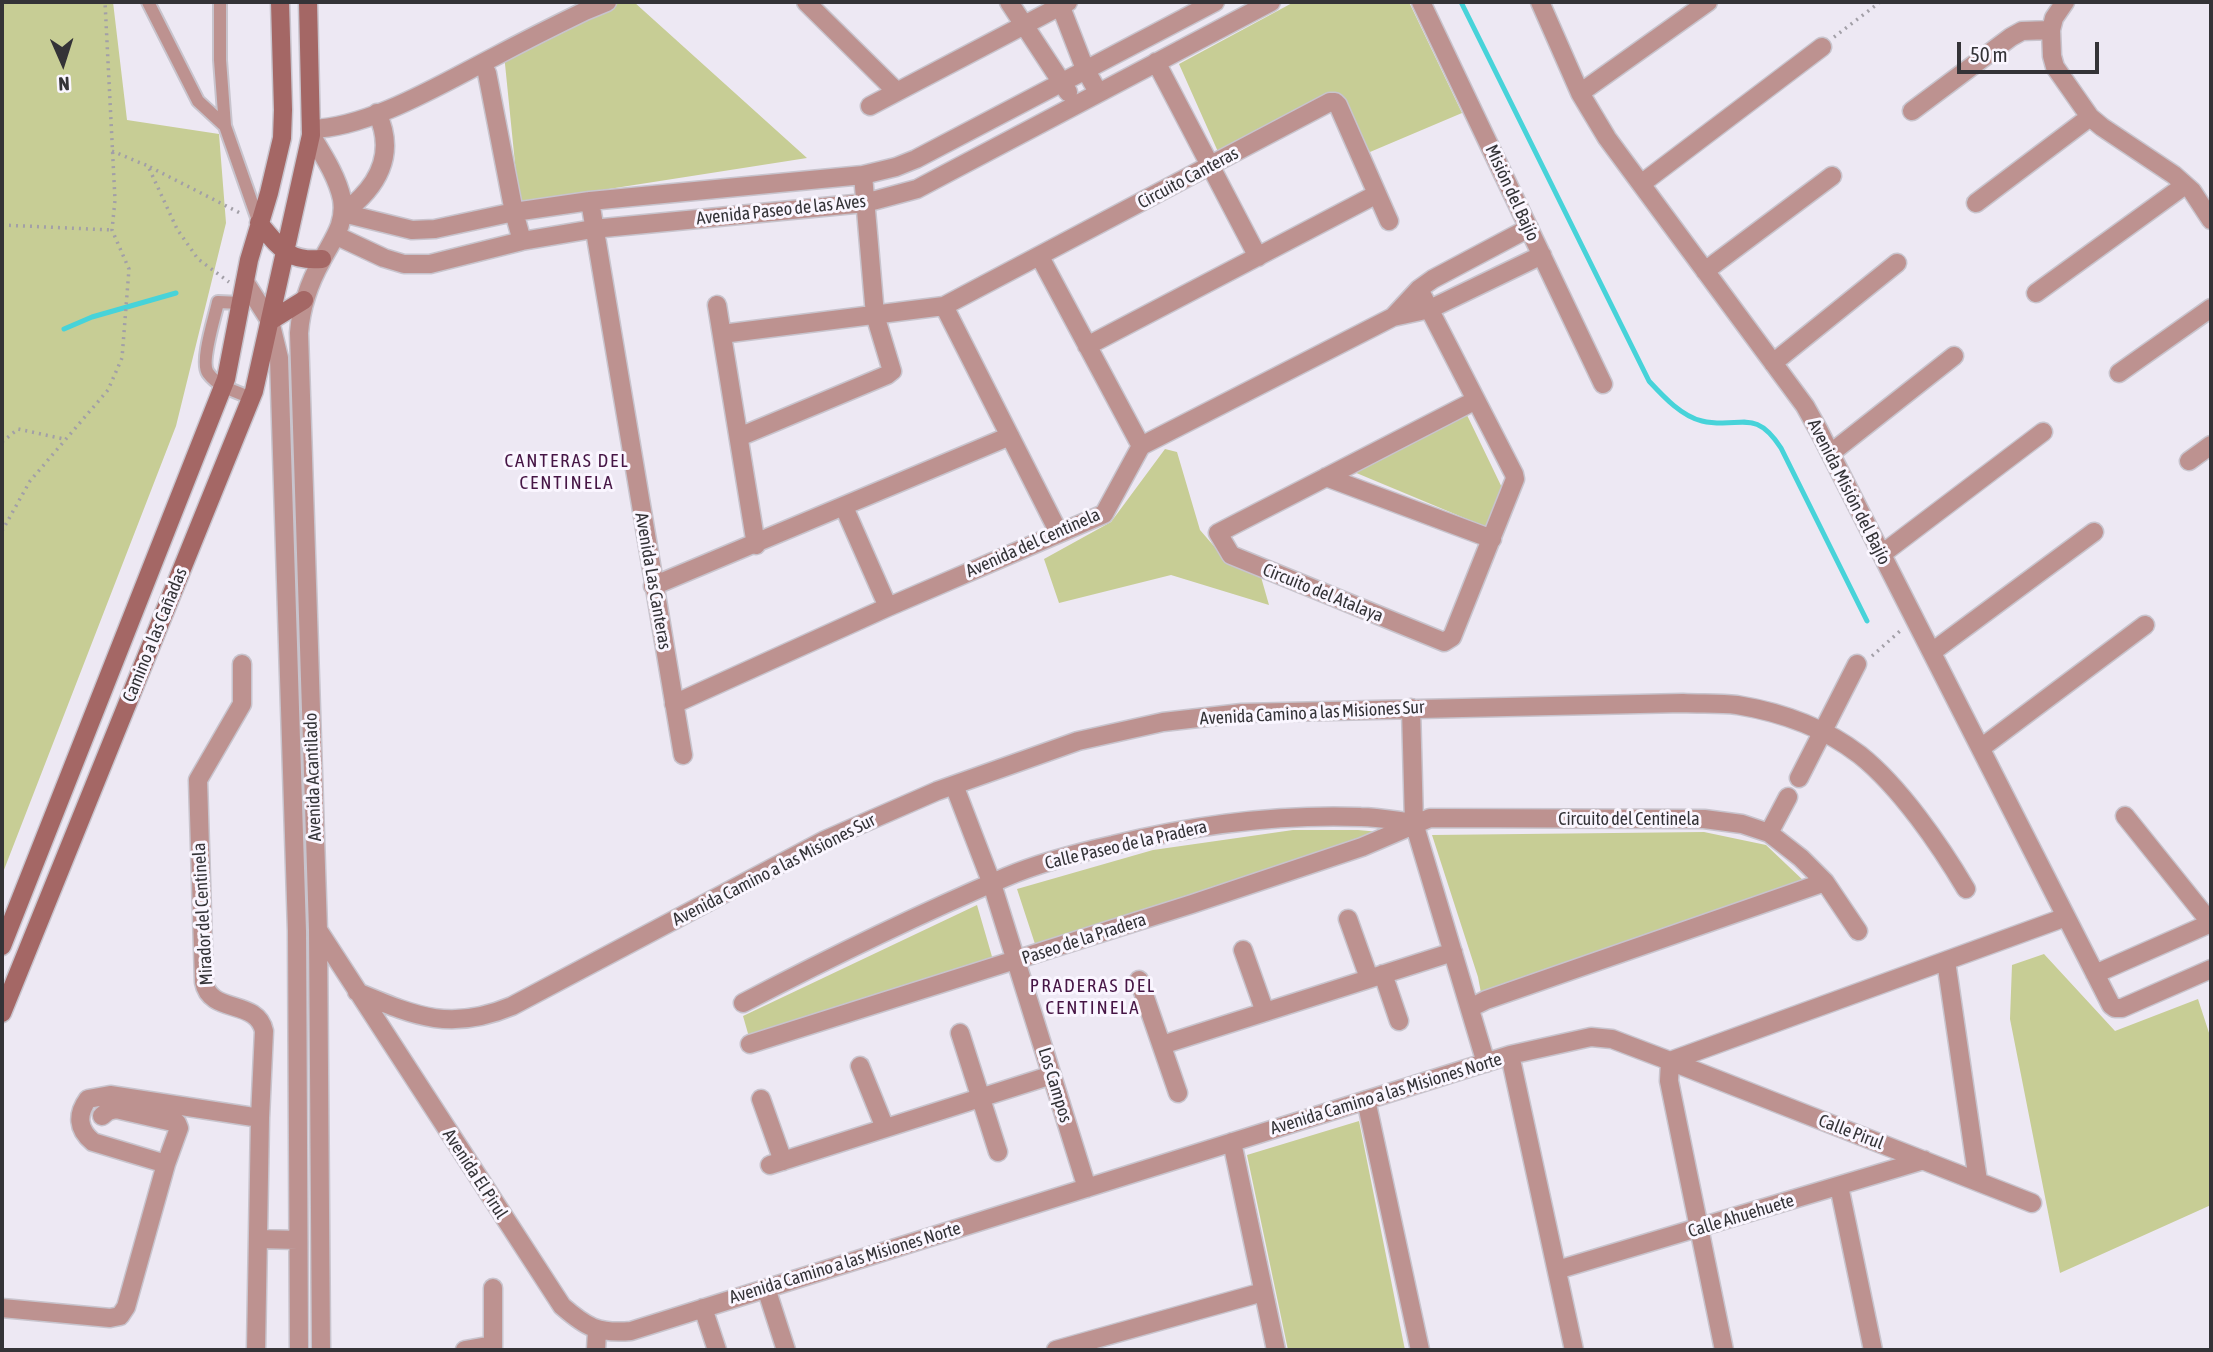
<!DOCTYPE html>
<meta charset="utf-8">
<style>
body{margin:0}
#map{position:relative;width:2213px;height:1352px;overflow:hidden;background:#ede8f3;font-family:"Asap Condensed",sans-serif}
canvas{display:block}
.frame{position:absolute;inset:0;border:4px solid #343337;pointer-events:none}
.north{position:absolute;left:28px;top:28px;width:70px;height:70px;-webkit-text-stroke:5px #faf6ff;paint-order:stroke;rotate:177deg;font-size:19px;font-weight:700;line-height:28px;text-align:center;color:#343337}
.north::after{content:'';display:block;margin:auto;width:24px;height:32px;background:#343337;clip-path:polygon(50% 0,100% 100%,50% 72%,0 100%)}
.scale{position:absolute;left:1957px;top:42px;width:142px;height:32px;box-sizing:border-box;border:4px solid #343337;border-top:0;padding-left:9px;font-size:21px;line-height:24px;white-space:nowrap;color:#343337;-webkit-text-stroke:5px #faf6ff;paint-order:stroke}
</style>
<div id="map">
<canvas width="2213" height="1352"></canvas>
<div class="frame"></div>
<div class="north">N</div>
<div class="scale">50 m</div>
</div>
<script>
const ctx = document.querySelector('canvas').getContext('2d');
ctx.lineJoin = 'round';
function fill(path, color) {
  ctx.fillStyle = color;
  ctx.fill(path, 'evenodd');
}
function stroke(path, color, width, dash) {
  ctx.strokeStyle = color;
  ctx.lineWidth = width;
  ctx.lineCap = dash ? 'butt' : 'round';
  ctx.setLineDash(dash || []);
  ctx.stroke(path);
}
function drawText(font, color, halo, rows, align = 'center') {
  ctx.font = font + ' "Asap Condensed",sans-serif';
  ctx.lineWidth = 6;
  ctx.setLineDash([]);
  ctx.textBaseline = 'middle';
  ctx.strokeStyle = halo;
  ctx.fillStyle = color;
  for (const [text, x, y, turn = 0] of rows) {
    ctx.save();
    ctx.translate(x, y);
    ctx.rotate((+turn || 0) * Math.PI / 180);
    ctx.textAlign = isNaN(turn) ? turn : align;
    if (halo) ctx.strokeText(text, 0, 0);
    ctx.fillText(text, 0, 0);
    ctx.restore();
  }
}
fill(new Path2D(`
 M2 2H113L127 120 219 134 226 223 176 426 2 875Z
 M602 2H634L807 158 519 203 504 54Z
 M1294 2H1409L1462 113 1370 152 1336 95 1219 154 1179 64Z
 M1466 413 1506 496 1486 527 1354 472Z
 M1165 449 1177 452 1200 530 1225 559 1259 570 1269 605 1171 575 1059 603 1044 559 1111 522Z
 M1293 830H1358L1380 832 1036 947 1017 889 1153 850Z
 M1704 832 1766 845 1806 883 1481 993 1478 977 1432 835Z
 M977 905 993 960 751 1044 743 1016Z
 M2044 954 2115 1031 2198 999 2211 1039V1205L2060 1273 2010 1019 2012 965Z
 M1359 1121 1405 1350H1288L1247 1155Z`), '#c7cd95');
stroke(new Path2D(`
 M1461 2 1649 381C1663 396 1681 416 1702 421 1740 430 1754 406 1781 448L1867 621
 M64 329 92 317 176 293`), '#47d3d9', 5);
const service = new Path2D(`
 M148 2 198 101 225 126 259 223
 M220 2V60L225 126
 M241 303 218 302C215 317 200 362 208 373 218 387 237 392 252 398`);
const minor = new Path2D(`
 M806 2 896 91
 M1009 2 1068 92
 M1059 2 1085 69 1098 92
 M1421 2 1603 384
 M1540 2 1580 93 1607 138 1805 406 1819 431 2111 1005 2115 1008H2122L2211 969
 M2065 2 2054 18 2051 30 2052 56 2055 67 2090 117 2102 127 2174 175 2192 191 2211 220
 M1156 62 1258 257
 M487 73 514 212 522 241
 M1580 93 1708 2
 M870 106 1068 2
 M1912 111 2011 37 2022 31 2051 30
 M311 129C369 128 443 83 494 57 524 41 554 26 585 11L607 2
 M311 135C323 155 337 176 342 199 346 224 333 239 322 260 309 283 301 306 299 333L318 930 321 1350
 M1641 184 1822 47
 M590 201 683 755
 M1976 203 2090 117
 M343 213 412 230 435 229 514 212 590 201 863 175 896 167 916 159 1215 2
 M343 213C377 188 397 155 377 113
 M337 236 384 258 404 264H430L522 241 593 229 865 203 917 189 1271 2
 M1040 257 1141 446
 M1705 271 1832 176
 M245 282 270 321 279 358 297 931 299 1350
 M1419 289 1514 474 1515 479 1452 637 1444 642 1231 555 1218 533 1476 400
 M2036 293 2185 185
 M717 305 756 545
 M944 306 1059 533
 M1393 317 1419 289 1433 279 1529 228
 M722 334 944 306 1330 102H1335L1338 105 1389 221
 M1087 346 1377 194
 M1773 363 1897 263
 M2119 373 2211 308
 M739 437 887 375 892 371 875 315 863 175
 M1831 453 1954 356
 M2189 461 2211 445
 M1326 477 1492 539
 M844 507 888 607
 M1882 554 2043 432
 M653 586 1010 436
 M1932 652 2094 532
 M242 664V704L198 780 204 982C210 1015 257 998 264 1031L260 1118 256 1350
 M674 704 888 607 1104 514 1141 446 1393 317 1430 309 1542 255
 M1411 708 1414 823 1486 1063
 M1981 748 2145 625
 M1799 778 1857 664
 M954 785 992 884 1087 1188
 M2125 816 2211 923
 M1769 833 1788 797
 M1348 919 1369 978
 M318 930 562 1306C586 1327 598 1334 631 1331L1510 1055 1591 1037 1612 1039 1670 1061 2066 917
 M1243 950 1265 1012
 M1946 961 1978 1181
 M1383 974 1399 1021
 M2095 974 2211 923
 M1139 980 1178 1093
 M357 992C415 1016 450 1032 512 1006L825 840 937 791 1078 741 1163 722 1242 713 1683 703C1701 704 1719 703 1737 705 1780 712 1825 728 1860 755 1900 787 1940 845 1966 889
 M743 1003C829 958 917 915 1006 877 1041 862 1077 853 1113 845 1194 825 1278 814 1361 817 1379 817 1397 821 1414 823
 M1470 1008 1486 1000 1825 882
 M960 1033 998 1152
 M750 1044 1192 904 1362 847 1430 818 1704 819 1742 824 1769 833 1801 858 1825 882 1858 931
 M1162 1045 1453 952
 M1510 1055 1574 1350
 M860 1066 885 1128
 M761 1099 783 1161
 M1366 1100 1420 1350
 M102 1116 108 1111 116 1109 177 1123 179 1128 166 1164
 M1232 1142 1276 1350
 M770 1165 1052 1075
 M1839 1186 1873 1350
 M258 1239 298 1240
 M1557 1270 1924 1160
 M493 1288V1350
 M766 1288 786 1350
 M2 1308 110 1318 120 1316 126 1307 166 1164 93 1142C77 1129 77 1114 88 1099L110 1095 260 1118
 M703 1308 717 1350
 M465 1350 493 1345
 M596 1350 597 1330
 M1056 1350 1263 1292
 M1724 1350 1669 1081 1670 1061 2032 1203`);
const secondary = new Path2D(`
 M259 223C280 248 288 262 322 259
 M270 321 304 300
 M2 946 226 379 249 260 269 193 282 138 283 110 280 2
 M2 1013 254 391 311 135 308 2`);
stroke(service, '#c8c4cd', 16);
stroke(minor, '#c8c4cd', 21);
stroke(secondary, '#c8c4cd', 21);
stroke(new Path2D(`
 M1834 37 1880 2
 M112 151 148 166 177 229 198 259 229 282
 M150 167 240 213
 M2 225 112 230
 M2 442 18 429 64 439
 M2 531 30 481 108 390 122 358 129 269 112 230 115 200 105 2
 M1872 656 1900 631`), '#a29fa7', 3.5, [2, 5]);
stroke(service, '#bd9290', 12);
stroke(minor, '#bd9290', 18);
stroke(secondary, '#a46765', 18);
drawText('18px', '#343337', '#faf6ff', [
 ["Circuito Canteras",1188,178,-28],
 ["Misión del Bajío",1512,193,65],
 ["Avenida Paseo de las Aves",781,210,-6],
 ["Avenida Misión del Bajío",1849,492,63],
 ["Avenida del Centinela",1033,543,-24],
 ["Avenida Las Canteras",653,581,80],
 ["Circuito del Atalaya",1323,593,22],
 ["Camino a las Cañadas",155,635,-68],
 ["Avenida Camino a las Misiones Sur",1312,713,-3],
 ["Avenida Acantilado",313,777,-92],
 ["Circuito del Centinela",1629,819],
 ["Calle Paseo de la Pradera",1126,845,-13],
 ["Avenida Camino a las Misiones Sur",774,870,-27],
 ["Mirador del Centinela",203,914,-93],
 ["Paseo de la Pradera",1084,939,-18],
 ["Los Campos",1055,1085,73],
 ["Avenida Camino a las Misiones Norte",1386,1094,-17],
 ["Calle Pirul",1851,1132,21],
 ["Avenida El Pirul",475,1174,57],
 ["Calle Ahuehuete",1741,1216,-17],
 ["Avenida Camino a las Misiones Norte",845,1263,-17]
]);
ctx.letterSpacing = '2px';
drawText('19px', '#461545', '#faf6ff', [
 ["CANTERAS DEL",567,461],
 ["CENTINELA",567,483],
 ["PRADERAS DEL",1093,986],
 ["CENTINELA",1093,1008]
]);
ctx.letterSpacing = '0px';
</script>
